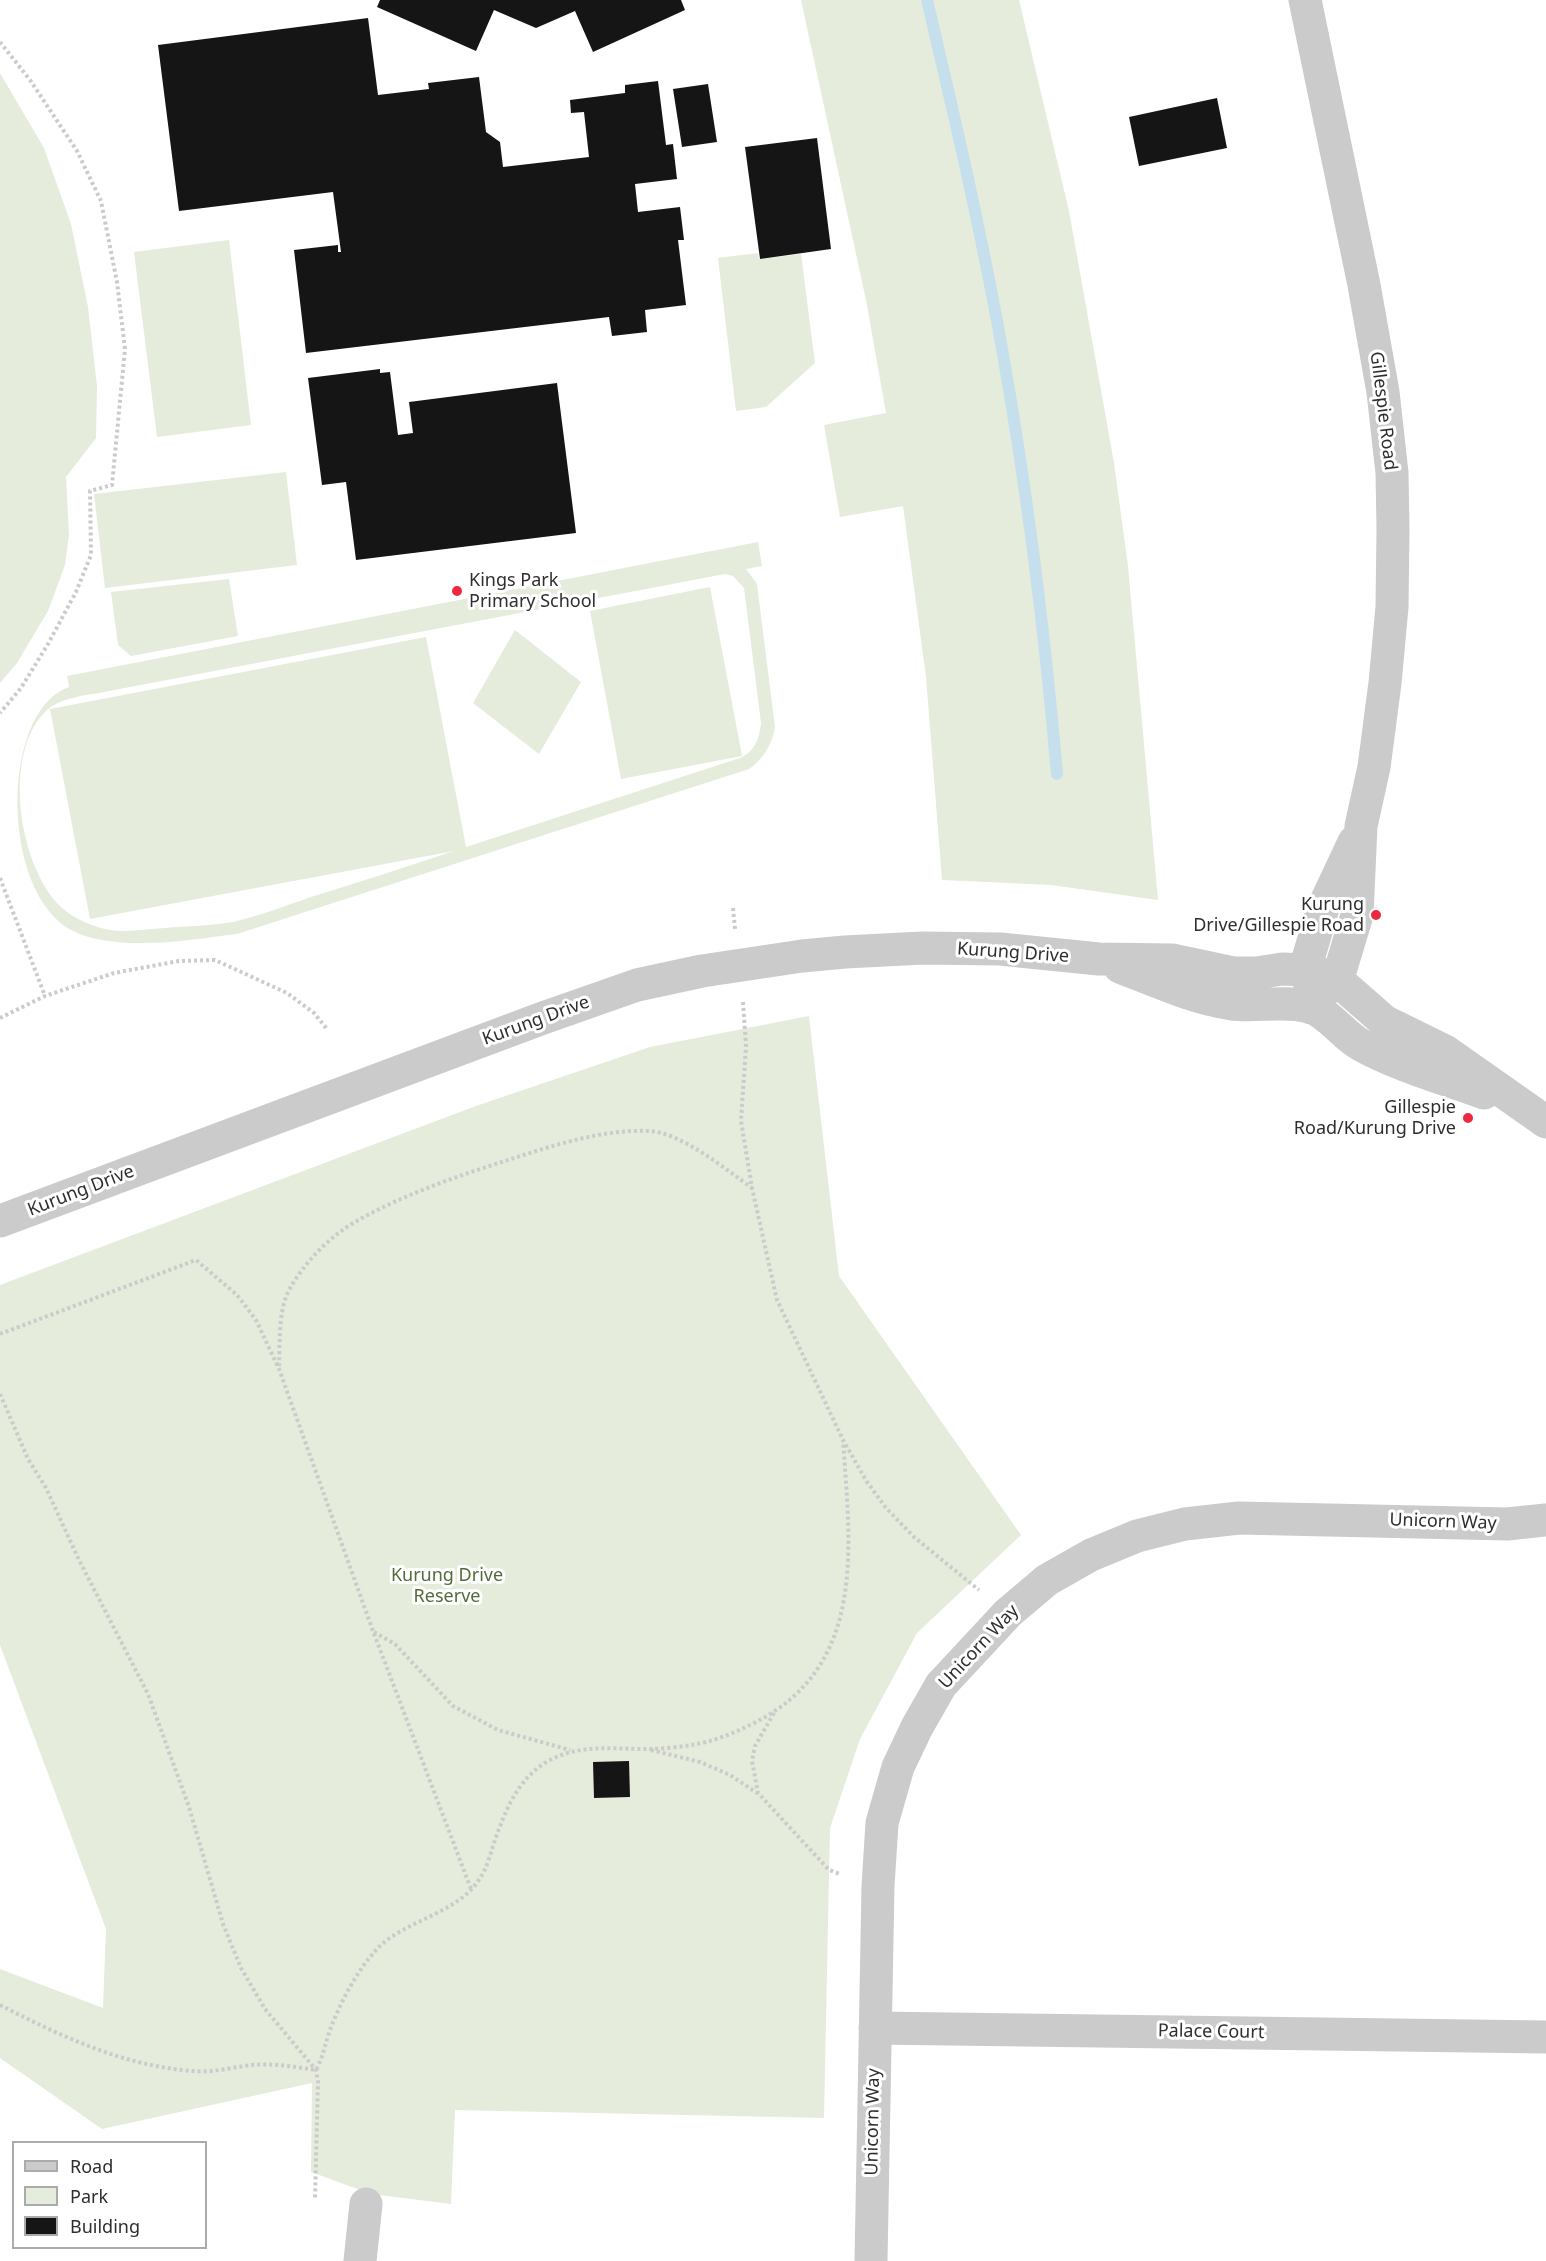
<!DOCTYPE html>
<style>
body{margin:0}
#map{position:relative;width:1546px;height:2261px;overflow:hidden;background:#fff;font-family:"Noto Sans",sans-serif}
canvas{display:block}
.legend{position:absolute;left:12px;top:2141px;width:195px;height:108px;box-sizing:border-box;background:#fff;border:2px solid #ababab;margin:0;padding:8px 10px;list-style:none;font-size:18px;color:#2e2e2e}
.legend li{display:flex;align-items:center;gap:12px;height:30px}
.legend b{width:30px;border:2px solid #ababab}
</style>
<div id="map">
<canvas width="1546" height="2261"></canvas>
<ul class="legend">
<li><b style="height:8px;background:#cbcbcb"></b>Road</li>
<li><b style="height:16px;background:#e5ecdb"></b>Park</li>
<li><b style="height:16px;background:#151515"></b>Building</li>
</ul>
</div>
<script>
const ctx = document.querySelector('canvas').getContext('2d');
ctx.lineJoin = 'round';
function fill(path, color) {
  ctx.fillStyle = color;
  ctx.fill(path, 'evenodd');
}
function stroke(path, color, width, dash) {
  ctx.strokeStyle = color;
  ctx.lineWidth = width;
  ctx.lineCap = dash ? 'butt' : 'round';
  ctx.setLineDash(dash || []);
  ctx.stroke(path);
}
function drawText(font, color, halo, rows, align = 'center') {
  ctx.font = font + ' "Noto Sans",sans-serif';
  ctx.lineWidth = 6;
  ctx.setLineDash([]);
  ctx.textBaseline = 'middle';
  ctx.strokeStyle = halo;
  ctx.fillStyle = color;
  for (const [text, x, y, turn = 0] of rows) {
    ctx.save();
    ctx.translate(x, y);
    ctx.rotate((+turn || 0) * Math.PI / 180);
    ctx.textAlign = isNaN(turn) ? turn : align;
    if (halo) ctx.strokeText(text, 0, 0);
    ctx.fillText(text, 0, 0);
    ctx.restore();
  }
}
fill(new Path2D(`
 M801 0H1019L1069 211 1114 463 1128 566 1158 900 1051 885 942 880 926 677 903 506 840 517 824 425 886 413 866 300Z
 M0 73 44 148 71 224 88 307 97 386 96 438 66 477 69 535 65 565 48 611 17 663 0 683Z
 M229 240 251 425 157 437 134 252Z
 M758 253 759 259 801 254 815 363 766 407 736 411 718 258Z
 M286 472 297 565 105 588 94 494Z
 M758 542 762 566 746 569 757 584 775 727C772 745 764 758 749 769L237 934C189 940 115 953 71 930 0 891 0 711 69 687L67 676ZM725 574 733 576 744 588 761 723C759 740 755 751 740 758L466 847 426 637 50 709 90 919 454 851C406 867 359 882 311 897 285 906 259 916 233 922 210 926 187 926 165 928 144 929 121 934 101 928 87 924 72 917 61 907 17 865 0 744 52 706 68 696 91 695 109 691Z
 M229 579 238 636 131 656 118 645 111 592Z
 M710 587 742 756 621 779 590 611Z
 M515 630 581 682 539 754 473 703Z
 M809 1016 839 1276 1021 1535 917 1633 860 1739 830 1828 824 2118 455 2110 451 2204 371 2194 311 2172 312 2083 102 2129 0 2058V1969L103 2008 106 1929 0 1645V1285L476 1106 650 1047Z`), '#e5ecdb');
stroke(new Path2D(`
 M927 0C955 119 983 239 1004 360 1028 497 1045 635 1057 774`), '#c6dfed', 12);
fill(new Path2D(`
 M380 0H681L685 10 593 52 575 11 536 28 494 10 476 51 377 7Z
 M368 18 378 95 429 89 428 83 479 77 486 132 500 142 503 167 589 157 584 112 571 113 570 100 625 93V85L658 81 666 145 673 144 677 179 635 184 638 212 680 207 684 240H678L686 305 645 310 647 332 612 336 609 317 306 353 294 250 338 245V252H341L333 192 179 211 158 45Z
 M708 84 717 142 682 147 673 89Z
 M1217 98 1227 148 1139 166 1129 117Z
 M817 138 831 249 760 259 745 147Z
 M380 369V373L390 372 398 435 413 433 409 402 557 383 576 533 356 560 346 482 322 485 308 378Z
 M629 1761 630 1797 594 1798 593 1762Z`), '#151515');
stroke(new Path2D(`
 M0 42 30 80 77 151 101 201 117 282 125 349 112 485 90 491 91 555 76 592 48 644 21 688 0 713
 M0 878 45 996
 M733 908 735 929
 M743 1002 746 1046 741 1121 752 1188 777 1300 843 1440 867 1482 886 1508 914 1537 979 1590
 M0 1018 45 996 114 973 179 961 215 960 287 993 314 1013 327 1029
 M0 1334 196 1260 237 1295 256 1320 279 1369 373 1631 471 1889
 M279 1366C280 1342 278 1312 289 1290 304 1263 329 1237 355 1222 404 1194 458 1176 511 1159 555 1145 603 1129 649 1131 680 1132 727 1170 752 1188
 M0 1394 28 1459 46 1488 79 1560 148 1694 189 1807 223 1924 241 1968 265 2009 316 2070 318 2082 315 2199
 M374 1632 395 1644 453 1706 498 1730 570 1750
 M774 1713 755 1746 752 1761 758 1793 829 1870 840 1874
 M651 1750 700 1762 730 1775 757 1793
 M0 2005C61 2036 123 2066 193 2071 213 2073 233 2067 252 2065 274 2063 295 2067 316 2070 323 2057 325 2044 330 2030 341 2001 358 1968 380 1946 409 1919 459 1913 480 1878 487 1868 490 1855 494 1843 505 1811 518 1777 550 1760 581 1744 612 1749 646 1749 662 1749 681 1747 697 1744 718 1740 736 1732 754 1723 868 1666 850 1546 843 1440`), '#cbcbcb', 4, [3, 3]);
stroke(new Path2D(`
 M1305 0 1364 285 1383 392 1392 473 1393 529 1392 607 1385 683 1374 767 1361 826 1357 915 1341 968 1335 978 1311 1008
 M1120 967C1156 981 1193 998 1232 1004 1257 1007 1285 1000 1310 1007 1330 1014 1343 1035 1361 1045 1399 1066 1443 1078 1484 1093
 M1310 991 1308 959 1323 908 1354 842
 M0 1221 543 1018 637 985 702 971 802 956 845 952 923 948 1000 949 1099 959 1172 960 1233 973H1257L1282 969 1308 970 1335 978 1384 1021 1445 1051 1546 1122
 M875 2028 1546 2037
 M360 2261 366 2204
 M871 2261 878 1886 882 1823 898 1767 917 1727 941 1685 1008 1613 1047 1580 1091 1555 1137 1536 1185 1524 1239 1518 1507 1524 1546 1520`), '#cbcbcb', 33);
for (const [x, y, r, color] of [
 [457,591,6,"#ed283f"],
 [1376,915,6,"#ed283f"],
 [1468,1118,6,"#ed283f"]
]) {
  const dot = new Path2D();
  dot.arc(x, y, r, 0, 2 * Math.PI);
  ctx.fillStyle = color;
  ctx.fill(dot);
  stroke(dot, '#fff', 2);
}
drawText('18px', '#2e2e2e', '#fff', [
 ["Gillespie Road",1383,411,83],
 ["Kurung Drive",1013,953,4],
 ["Kurung Drive",536,1021,-20],
 ["Kurung Drive",81,1191,-21],
 ["Unicorn Way",1443,1522,2],
 ["Unicorn Way",979,1647,-47],
 ["Palace Court",1211,2032,1],
 ["Unicorn Way",873,2122,-89]
]);
drawText('18px', '#2e2e2e', '#fff', [
 ["Kings Park",469,581,"left"],
 ["Primary School",469,602,"left"],
 ["Kurung",1364,905],
 ["Drive/Gillespie Road",1364,926],
 ["Gillespie",1456,1108],
 ["Road/Kurung Drive",1456,1129]
], 'right');
drawText('18px', '#536b39', '#fff', [
 ["Kurung Drive",447,1576],
 ["Reserve",447,1597]
]);
</script>
